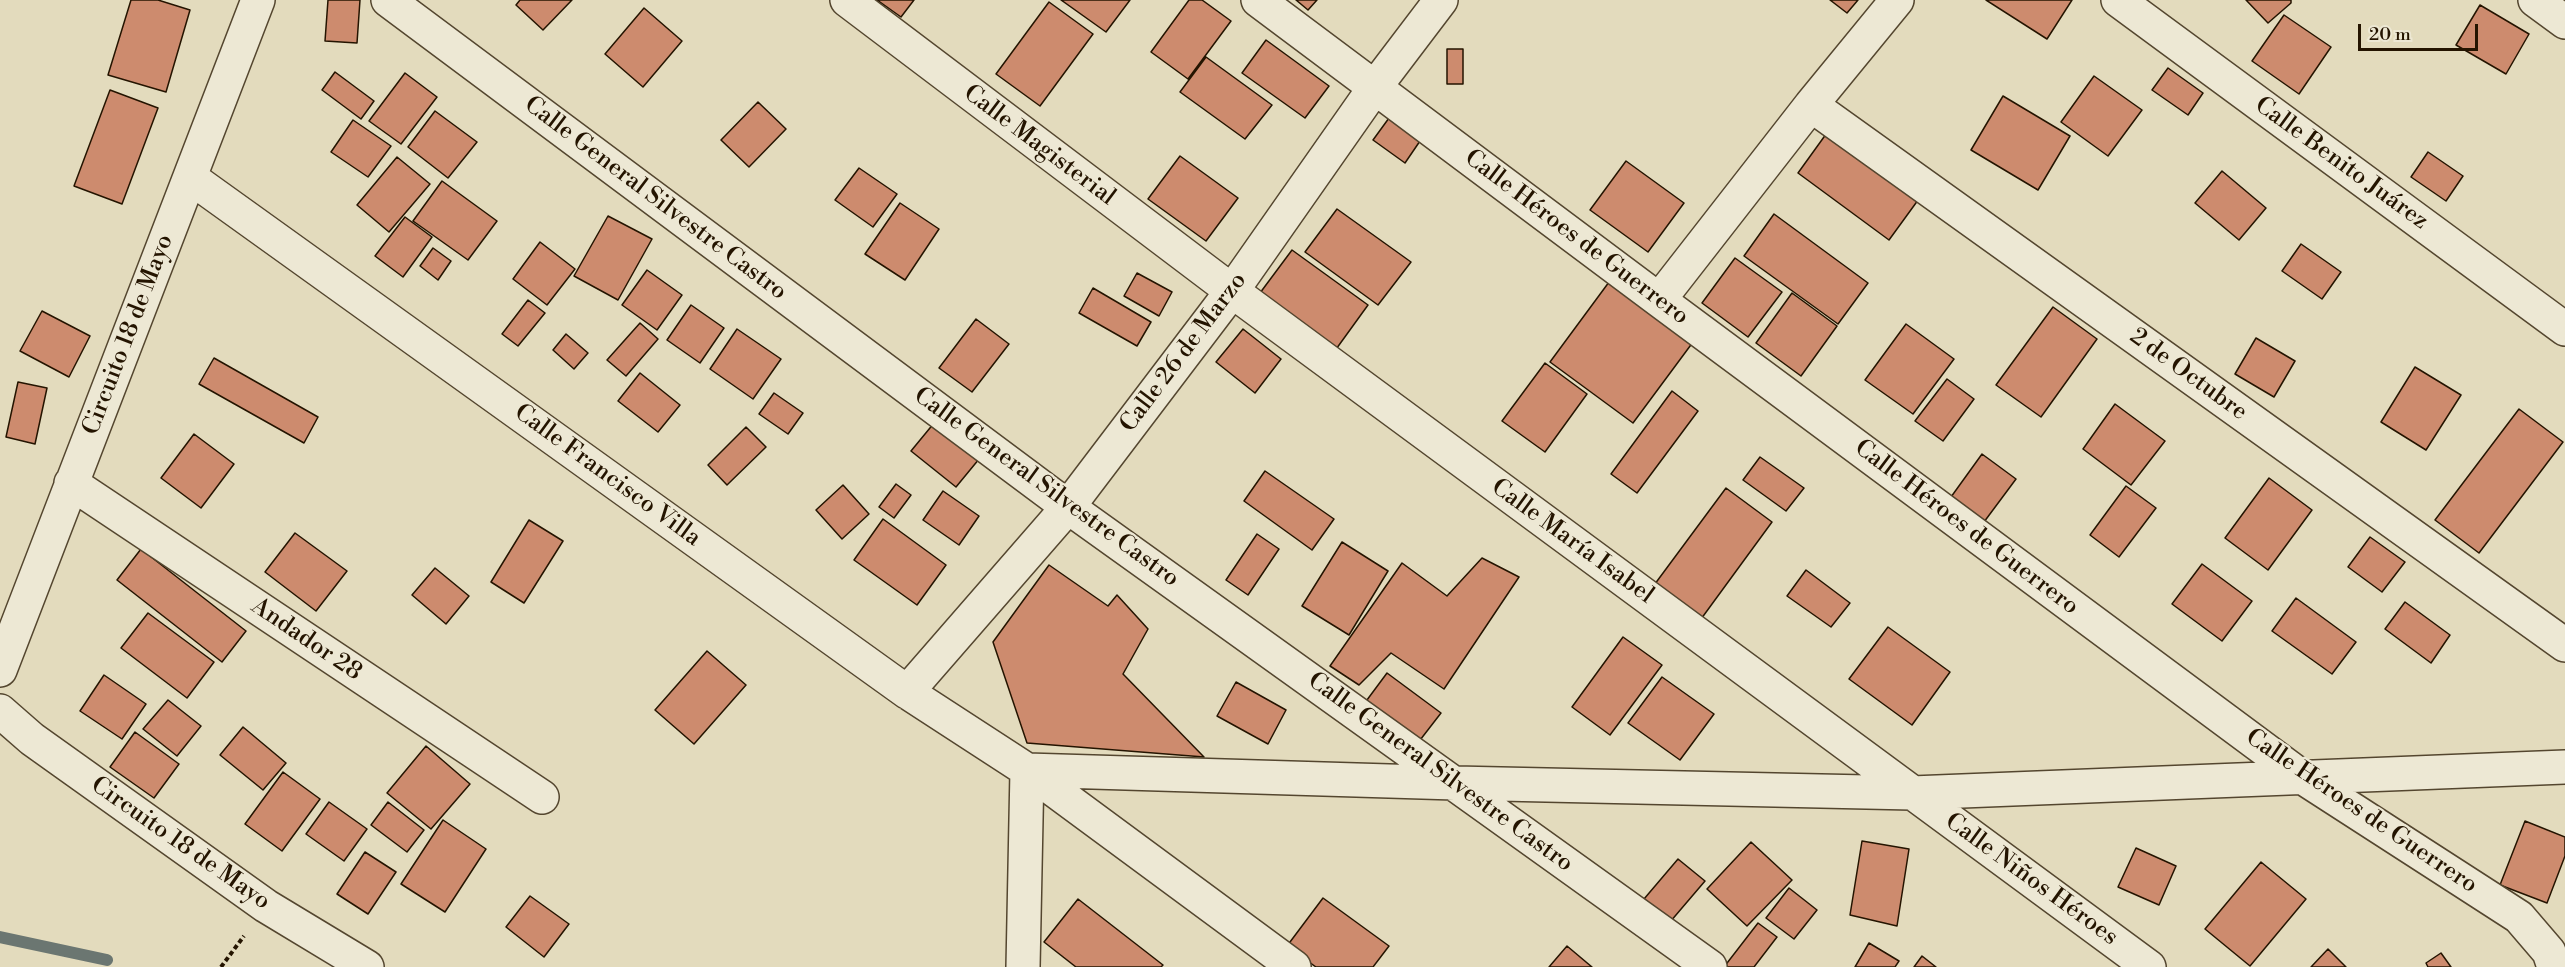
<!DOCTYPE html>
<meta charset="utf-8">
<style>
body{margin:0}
#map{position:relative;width:2565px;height:967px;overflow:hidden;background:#e3dbbd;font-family:"Libre Bodoni",serif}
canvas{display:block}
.scale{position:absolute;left:2358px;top:24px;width:120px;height:27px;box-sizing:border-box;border:3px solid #241400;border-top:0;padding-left:8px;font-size:18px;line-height:21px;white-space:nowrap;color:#241400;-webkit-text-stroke:4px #ede8d4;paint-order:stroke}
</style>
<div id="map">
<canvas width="2565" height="967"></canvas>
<div class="scale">20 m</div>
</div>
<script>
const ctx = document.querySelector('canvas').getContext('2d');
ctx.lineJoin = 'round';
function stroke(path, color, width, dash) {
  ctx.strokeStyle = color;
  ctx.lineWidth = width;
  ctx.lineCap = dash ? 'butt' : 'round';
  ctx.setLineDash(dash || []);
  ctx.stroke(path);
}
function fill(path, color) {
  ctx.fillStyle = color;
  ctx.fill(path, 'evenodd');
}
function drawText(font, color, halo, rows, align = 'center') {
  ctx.font = font + ' "Libre Bodoni",serif';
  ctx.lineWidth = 4.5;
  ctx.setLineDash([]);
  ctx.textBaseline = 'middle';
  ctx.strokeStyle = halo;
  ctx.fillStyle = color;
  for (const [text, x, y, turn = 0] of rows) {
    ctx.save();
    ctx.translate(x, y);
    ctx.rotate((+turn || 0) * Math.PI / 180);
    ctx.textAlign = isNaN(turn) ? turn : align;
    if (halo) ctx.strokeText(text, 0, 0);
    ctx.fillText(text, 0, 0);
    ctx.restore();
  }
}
stroke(new Path2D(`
 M0 937 107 960`), '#6b7671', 12);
const building = new Path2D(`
 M131 0H158L190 10 166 92 108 75Z
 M328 0H360L357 43 325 41Z
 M520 0H572L543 30 516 5Z
 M877 0H914L901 17Z
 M1061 0H1130L1106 32Z
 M1189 0H1202L1231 21 1188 79 1151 52Z
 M1296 0H1317L1308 10Z
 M1830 0H1858L1847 13Z
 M1986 0H2072L2047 39Z
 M2246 0H2291V3L2268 23Z
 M1049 2 1093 34 1040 106 996 74Z
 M2480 5 2529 34 2506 74 2456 45Z
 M644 8 682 41 643 87 605 54Z
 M2284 15 2331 47 2299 94 2252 61Z
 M1266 40 1329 86 1305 118 1242 73Z
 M1447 49H1463V84H1447Z
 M1206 57 1272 105 1245 139 1180 92Z
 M2168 68 2203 93 2188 115 2152 90Z
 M335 72 374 101 361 119 322 90Z
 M405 73 437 97 401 144 369 121Z
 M2094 76 2142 110 2108 156 2061 122Z
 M110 90 158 108 122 204 74 186Z
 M2003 96 2070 136 2038 190 1971 150Z
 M758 102 786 129 749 167 721 140Z
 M435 111 477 142 448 178 408 147Z
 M1389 118 1420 141 1405 163 1373 140Z
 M353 120 391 146 368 177 331 152Z
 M1829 130 1921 196 1889 240 1798 173Z
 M2428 152 2463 176 2446 201 2411 177Z
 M1180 156 1238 198 1206 241 1148 199Z
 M397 157 430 184 389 232 357 205Z
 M1626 161 1684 203 1648 252 1590 210Z
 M859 168 897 194 873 227 835 200Z
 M2222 171 2266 208 2239 240 2195 203Z
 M442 181 497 221 468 260 413 221Z
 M900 203 939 229 905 280 865 254Z
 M1337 209 1411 262 1378 305 1305 252Z
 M1774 214 1868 283 1838 324 1744 256Z
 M608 216 652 239 618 300 574 276Z
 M405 217 432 237 403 277 375 256Z
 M540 242 575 269 547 305 513 279Z
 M2301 244 2341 272 2322 299 2282 271Z
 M433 248 451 261 438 280 420 266Z
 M1292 250 1368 305 1334 352 1257 297Z
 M1735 258 1782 292 1748 337 1702 303Z
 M647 270 682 295 657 330 622 305Z
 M1137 273 1172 292 1159 316 1124 296Z
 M1612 278 1696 338 1633 423 1550 362Z
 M1093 288 1151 322 1137 346 1079 313Z
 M1792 293 1837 326 1801 376 1756 343Z
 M528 300 545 313 518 346 502 334Z
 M691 305 724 328 700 363 667 340Z
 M2053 307 2097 339 2041 417 1996 385Z
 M42 311 90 336 69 377 20 351Z
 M976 319 1009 344 972 392 939 368Z
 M640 323 658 339 626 376 607 360Z
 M1906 324 1954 359 1913 414 1865 380Z
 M737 329 781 359 753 399 710 369Z
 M1243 329 1281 359 1255 393 1216 362Z
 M566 334 588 353 574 369 553 350Z
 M2256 338 2295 361 2274 397 2235 374Z
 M214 358 318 417 304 443 199 384Z
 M1545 363 1587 394 1545 452 1502 421Z
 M2415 367 2461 395 2426 450 2381 422Z
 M640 373 680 405 658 432 618 401Z
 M1947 379 1974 399 1943 441 1915 421Z
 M18 382 47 388 35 444 6 437Z
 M1672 391 1698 411 1637 493 1611 474Z
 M774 393 803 413 788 434 759 414Z
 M2115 404 2165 441 2131 485 2083 449Z
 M2519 409 2563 442 2479 553 2435 520Z
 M939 417 984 453 956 487 911 451Z
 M746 427 766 447 727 485 708 465Z
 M194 434 234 464 201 508 161 478Z
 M1982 454 2016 479 1984 522 1951 497Z
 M1760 457 1804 488 1786 511 1743 480Z
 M1265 471 1334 519 1312 550 1244 501Z
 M2269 478 2312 510 2268 570 2225 538Z
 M896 484 911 495 894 518 879 507Z
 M843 485 869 514 842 539 816 510Z
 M2126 486 2156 508 2119 557 2090 535Z
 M1726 488 1772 522 1693 630 1646 596Z
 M943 491 979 516 959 545 923 520Z
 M883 519 946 565 917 605 854 560Z
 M529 520 563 541 524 603 491 582Z
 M295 533 347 571 316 611 265 572Z
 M1257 534 1279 549 1248 595 1226 580Z
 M2370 537 2405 562 2382 592 2348 567Z
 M1342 542 1388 571 1349 635 1302 606Z
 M141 549 246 631 222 662 117 580Z
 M1482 558 1519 577 1444 689 1391 653 1359 685 1330 666 1402 563 1447 596Z
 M2202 564 2252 601 2222 641 2172 604Z
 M1049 565 1108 606 1117 595 1148 629 1123 674 1204 757 1027 743 993 642Z
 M435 568 469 596 446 624 412 595Z
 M1806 570 1850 603 1831 627 1787 596Z
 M2296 598 2356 642 2332 674 2272 631Z
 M2405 602 2450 635 2431 663 2385 629Z
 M148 613 214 662 187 698 121 648Z
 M1888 627 1950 672 1912 725 1849 679Z
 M1623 637 1662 665 1610 735 1572 707Z
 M707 651 746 685 694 744 655 710Z
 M1387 673 1441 713 1417 744 1364 704Z
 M104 675 146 704 122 739 80 711Z
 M1662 677 1714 714 1680 760 1628 723Z
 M1236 682 1286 710 1268 744 1217 716Z
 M168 700 201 726 177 756 143 729Z
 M243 727 286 763 263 790 220 755Z
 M135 732 179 764 154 798 110 767Z
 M426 746 470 784 431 829 387 793Z
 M283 772 320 799 282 851 245 824Z
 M329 802 367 829 344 861 306 834Z
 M388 802 424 830 407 852 371 825Z
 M443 820 486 849 445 912 401 884Z
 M2525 821 2565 837V856L2547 903 2500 885Z
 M1862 841 1909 849 1897 926 1850 915Z
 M1751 842 1792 880 1747 926 1707 889Z
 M2136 848 2176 866 2159 905 2118 887Z
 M365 852 396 872 368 914 337 894Z
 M1678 859 1705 881 1670 922 1644 899Z
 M2261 862 2306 899 2250 966 2205 929Z
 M1789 888 1817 910 1794 939 1766 918Z
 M530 896 569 924 544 957 506 927Z
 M1323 898 1389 946 1373 967H1316L1287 946Z
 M1078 899 1163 965 1161 967H1076L1044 942Z
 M1758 923 1777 937 1754 967H1724Z
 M1869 943 1899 961 1895 967H1855Z
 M1567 946 1592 967H1549Z
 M2328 949 2346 967H2311Z
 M2441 953 2451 967H2428L2426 963Z
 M1922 956 1936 967H1914Z`);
fill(building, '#cd8b6e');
stroke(building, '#241400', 1.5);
const minor = new Path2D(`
 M388 0 1068 507 1710 967
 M847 0 1232 291 2149 967
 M1258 0 1659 300 2302 777 2519 917 2549 952 2554 967
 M2118 0 2565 329
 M2535 0 2565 22
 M1811 105 2565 645
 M191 178 907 692 1027 770 1294 967
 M1659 300 1811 105 1897 0
 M71 483 542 797
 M0 670 258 0
 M907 692 1068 507 1232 291 1375 87 1441 0
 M0 711 32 739 266 906 367 967
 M1027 770 1455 783 1912 793 2565 767
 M1023 967 1027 770`);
stroke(minor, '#54462f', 36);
stroke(new Path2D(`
 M221 967 244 936`), '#241400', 4, [4.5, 3]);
stroke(minor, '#ede8d4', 33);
drawText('24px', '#241400', '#ede8d4', [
 ["Calle Magisterial",1039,146,37],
 ["Calle Benito Juárez",2341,164,36],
 ["Calle General Silvestre Castro",655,199,37],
 ["Calle Héroes de Guerrero",1576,238,37],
 ["Circuito 18 de Mayo",129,335,-69],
 ["Calle 26 de Marzo",1184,353,-53],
 ["2 de Octubre",2188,375,36],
 ["Calle Francisco Villa",607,476,36],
 ["Calle General Silvestre Castro",1046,488,36],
 ["Calle Héroes de Guerrero",1966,528,37],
 ["Calle María Isabel",1572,542,36],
 ["Andador 28",306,640,34],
 ["Calle General Silvestre Castro",1440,773,36],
 ["Calle Héroes de Guerrero",2361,812,34],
 ["Circuito 18 de Mayo",180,844,35],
 ["Calle Niños Héroes",2031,880,36]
]);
</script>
